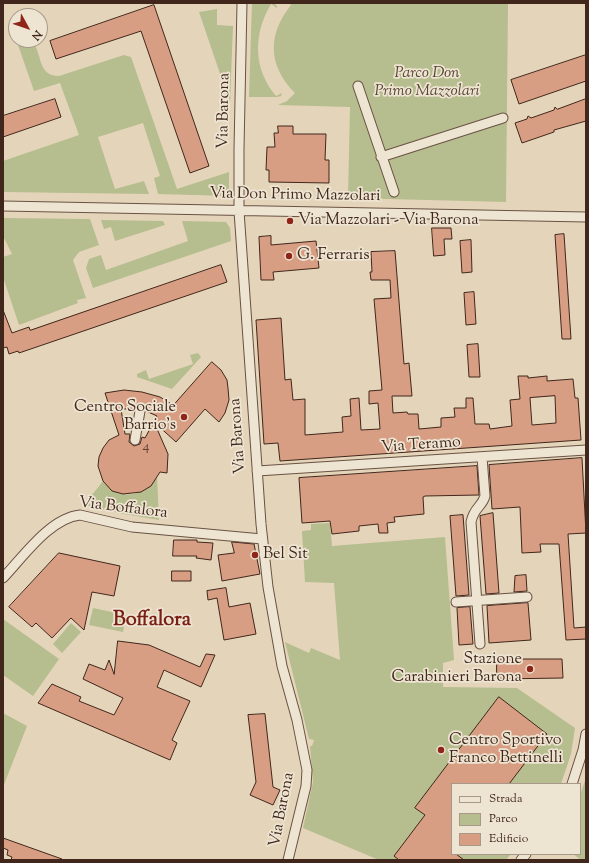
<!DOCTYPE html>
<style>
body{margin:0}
#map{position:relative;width:589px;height:863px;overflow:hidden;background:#e4d5ba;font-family:"Sorts Mill Goudy",serif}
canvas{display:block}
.frame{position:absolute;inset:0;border:4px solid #41261b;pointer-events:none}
.legend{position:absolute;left:451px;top:783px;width:130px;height:72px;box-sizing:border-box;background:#ede4d2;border:1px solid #a89889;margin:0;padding:5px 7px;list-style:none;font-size:12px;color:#41261b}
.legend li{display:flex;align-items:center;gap:8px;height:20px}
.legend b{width:20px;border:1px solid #a89889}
.north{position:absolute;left:8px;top:8px;width:40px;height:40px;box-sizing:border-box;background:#ede4d2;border:1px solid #a89889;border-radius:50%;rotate:130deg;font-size:11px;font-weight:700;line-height:16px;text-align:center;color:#41261b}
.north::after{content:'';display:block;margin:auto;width:14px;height:18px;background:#8f2418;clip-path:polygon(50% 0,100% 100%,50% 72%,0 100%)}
</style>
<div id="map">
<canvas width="589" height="863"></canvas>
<div class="frame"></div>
<ul class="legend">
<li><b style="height:5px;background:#ede4d2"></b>Strada</li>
<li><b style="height:11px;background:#b6bd8e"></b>Parco</li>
<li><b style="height:11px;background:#d79e84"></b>Edificio</li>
</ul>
<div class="north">N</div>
</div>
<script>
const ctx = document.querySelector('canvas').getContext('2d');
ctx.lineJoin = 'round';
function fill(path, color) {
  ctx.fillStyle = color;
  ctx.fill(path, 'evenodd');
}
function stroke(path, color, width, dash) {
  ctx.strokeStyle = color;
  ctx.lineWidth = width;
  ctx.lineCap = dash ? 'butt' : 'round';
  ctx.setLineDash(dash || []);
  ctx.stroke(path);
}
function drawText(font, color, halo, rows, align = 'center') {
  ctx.font = font + ' "Sorts Mill Goudy",serif';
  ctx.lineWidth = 3.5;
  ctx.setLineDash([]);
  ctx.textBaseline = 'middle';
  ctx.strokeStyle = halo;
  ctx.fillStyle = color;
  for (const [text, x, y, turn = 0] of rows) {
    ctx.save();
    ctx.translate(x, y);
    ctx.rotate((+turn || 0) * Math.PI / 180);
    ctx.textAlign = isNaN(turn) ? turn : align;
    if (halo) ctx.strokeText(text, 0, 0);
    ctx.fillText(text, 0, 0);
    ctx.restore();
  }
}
fill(new Path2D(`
 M252 3H274L277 6V8L271 4C253 34 253 69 276 96L282 93 281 96 277 97H249Z
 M288 3H508L506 202 348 198 350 107 278 105 287 101 295 93C268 66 267 35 291 5Z
 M217 9V25L233 26 230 103 199 12Z
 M22 40 32 41C43 54 37 76 59 76L124 55 131 57 177 189 229 172V196L158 194 154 178 160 176 143 123 98 137 115 189 144 181 149 194 3 192V161L79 135 60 83 34 91 17 42Z
 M3 218 90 219 99 245 79 252 73 260 86 298 77 300 78 303 19 325 3 277V257L12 254 3 236Z
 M101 220 163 221 165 225 115 241 111 227 104 229Z
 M182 221 226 222 230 228 231 241 93 288 86 268 89 259 101 255 106 270 188 241Z
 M198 353 201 357 172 389 137 377V374L146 370 149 379 193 364 190 355Z
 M157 476 159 520 119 513 84 505 103 481C118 502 145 497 157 476Z
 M330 523 332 546 445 537 454 660 443 663V687L517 688 575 728 571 754 561 784H452V854H511L506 860H379L303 828 313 782 310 746H312L314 740 309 739 285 642 309 653 311 648 340 660 334 583 305 582 302 531 311 530V524Z
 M93 608 126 615 123 632 89 625Z
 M3 619 59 659 33 696 3 675Z
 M71 623 81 632 62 653 53 644Z
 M3 713 27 726 3 787Z
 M586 778V860H581L573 854H580V795Z`), '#b6bd8e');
const building = new Path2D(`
 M154 5 209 166 190 173 141 31 56 59 50 41Z
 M586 55V81L519 104 511 80Z
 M55 99 61 117 3 137V116Z
 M586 99V121L554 130V132L522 143 515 123 527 119 528 116 531 118 554 110 555 107 557 109Z
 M278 126H293V134H326L325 160H329V183L269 182V170H266L267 147H275L274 133H278Z
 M432 228H451L452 239H444L445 255 434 256Z
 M564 234 571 339H562L555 235Z
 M271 236V245L316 241 319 268 273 272 274 280H261L259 237Z
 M471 240 472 272 462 273 460 241Z
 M395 251 404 364 409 363 412 396H392L393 413 407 412 408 414H418L419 429 441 427V418L455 417 454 408H466V398H473L475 424H489L490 429 512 426 510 400 520 399 518 376H528V378L547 376V381L573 379 575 398H578L581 440 280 461 278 443 264 444 256 320 281 318 285 380 291 379 293 400 305 399V435L343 432 342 417 351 416 350 399 359 398 361 430 380 429 378 403 369 404V391L382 390 374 299 391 298 390 280H371L370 272H372L371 252ZM555 396 556 423 532 425 530 398Z
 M221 265 227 282 19 353 18 351 9 354 7 347 3 348V310L12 333 29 327 30 330Z
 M474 292 476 324 466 325 464 293Z
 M478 344 480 377H469L467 345Z
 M212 362 221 370 227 380 228 388 229 400 225 413 219 422 205 409 176 442 154 422 168 454 167 473 160 472 151 486 141 492 123 494 112 491 103 481 98 466 99 457 103 448 109 440 119 435 105 393 124 390 142 392 160 397 173 405ZM141 405 144 407 146 411 157 416 145 438 142 437 140 444 134 446 129 442 130 434H125L121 409H135Z
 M582 458 586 533 568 534 574 628 586 627V639L566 640 559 544H540L541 552 522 553 520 507 492 509 489 465Z
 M477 466 479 495 425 496 423 497 424 514 394 517 395 522 387 523 388 533H379L378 524 359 526V531L332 534 330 521 302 523 299 478Z
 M493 513 499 593 486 594 480 516Z
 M463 515 469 595 456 596 450 516Z
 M174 540H197V542L213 543 211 560 196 558 197 556H173Z
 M232 542 254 544 260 574 222 581 218 555 234 553Z
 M59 553 120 566 114 596 92 592 84 630 71 618 52 638 36 623 32 627 9 607Z
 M172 571H191V581H172Z
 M526 575 527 591 514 592 515 576Z
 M226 588 229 607 250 603 256 634 224 640 217 598 208 600 207 591Z
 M528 603 531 640 489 643 487 606Z
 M470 607 473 644 459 645 457 608Z
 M118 641 149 645 200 667 206 654 215 655 201 687 164 670 157 687 190 701 172 740 177 743 170 760 38 703 52 684 81 697 79 701 114 715 123 698 83 679 89 664 105 670 109 660 114 674Z
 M497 659H562L563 678 497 679Z
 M499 697 547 734 509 784H452V854H456L464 860H399L394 856 425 815 415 808Z
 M265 714 273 787 280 790 273 805 250 795 256 782 248 715Z
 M3 838 62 859V860H11L12 857 7 855 8 850 3 848Z`);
fill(building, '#d79e84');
stroke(building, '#41261b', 1);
const street = new Path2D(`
 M242 3 239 149V211L261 524 268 587 282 666 297 720 307 770 306 786 288 860
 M358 86 394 192
 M381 157 503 118
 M3 206 586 217
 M135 440 140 411
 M257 471 586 450
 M3 578C23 557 50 518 80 515L132 527 262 539
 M456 602 527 597
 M480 644 471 522C474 507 482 507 485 496L482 457
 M572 784 583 750 586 734
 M521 860 526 854`);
stroke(street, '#6a5243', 11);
stroke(street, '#ede4d2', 9);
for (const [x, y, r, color] of [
 [290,221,4,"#8f2418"],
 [289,256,4,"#8f2418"],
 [184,417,4,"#8f2418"],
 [255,555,4,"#8f2418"],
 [530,669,4,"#8f2418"],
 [441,750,4,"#8f2418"]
]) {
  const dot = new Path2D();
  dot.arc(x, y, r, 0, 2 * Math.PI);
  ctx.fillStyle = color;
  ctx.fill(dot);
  stroke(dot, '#ede4d2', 1.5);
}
drawText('14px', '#664435', null, [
 ["4",146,448]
]);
drawText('italic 16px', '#584432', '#ede4d2', [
 ["Parco Don",427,74],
 ["Primo Mazzolari",427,92]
]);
drawText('16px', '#41261b', '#ede4d2', [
 ["Via Barona",225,111,-89],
 ["Via Don Primo Mazzolari",295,196,1],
 ["Via Barona",239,436,-94],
 ["Via Teramo",421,446,-4],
 ["Via Boffalora",123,509,7],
 ["Via Barona",283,810,-79]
]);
drawText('16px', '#41261b', '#ede4d2', [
 ["Via Mazzolari - Via Barona",298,221],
 ["G. Ferraris",297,256],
 ["Centro Sociale",176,408,"right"],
 ["Barrio's",176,426,"right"],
 ["Bel Sit",263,555],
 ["Stazione",522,660,"right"],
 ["Carabinieri Barona",522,678,"right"],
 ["Centro Sportivo",449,741],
 ["Franco Bettinelli",449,759]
], 'left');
drawText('bold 20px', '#7a1f14', '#ede4d2', [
 ["Boffalora",152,622]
]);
</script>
